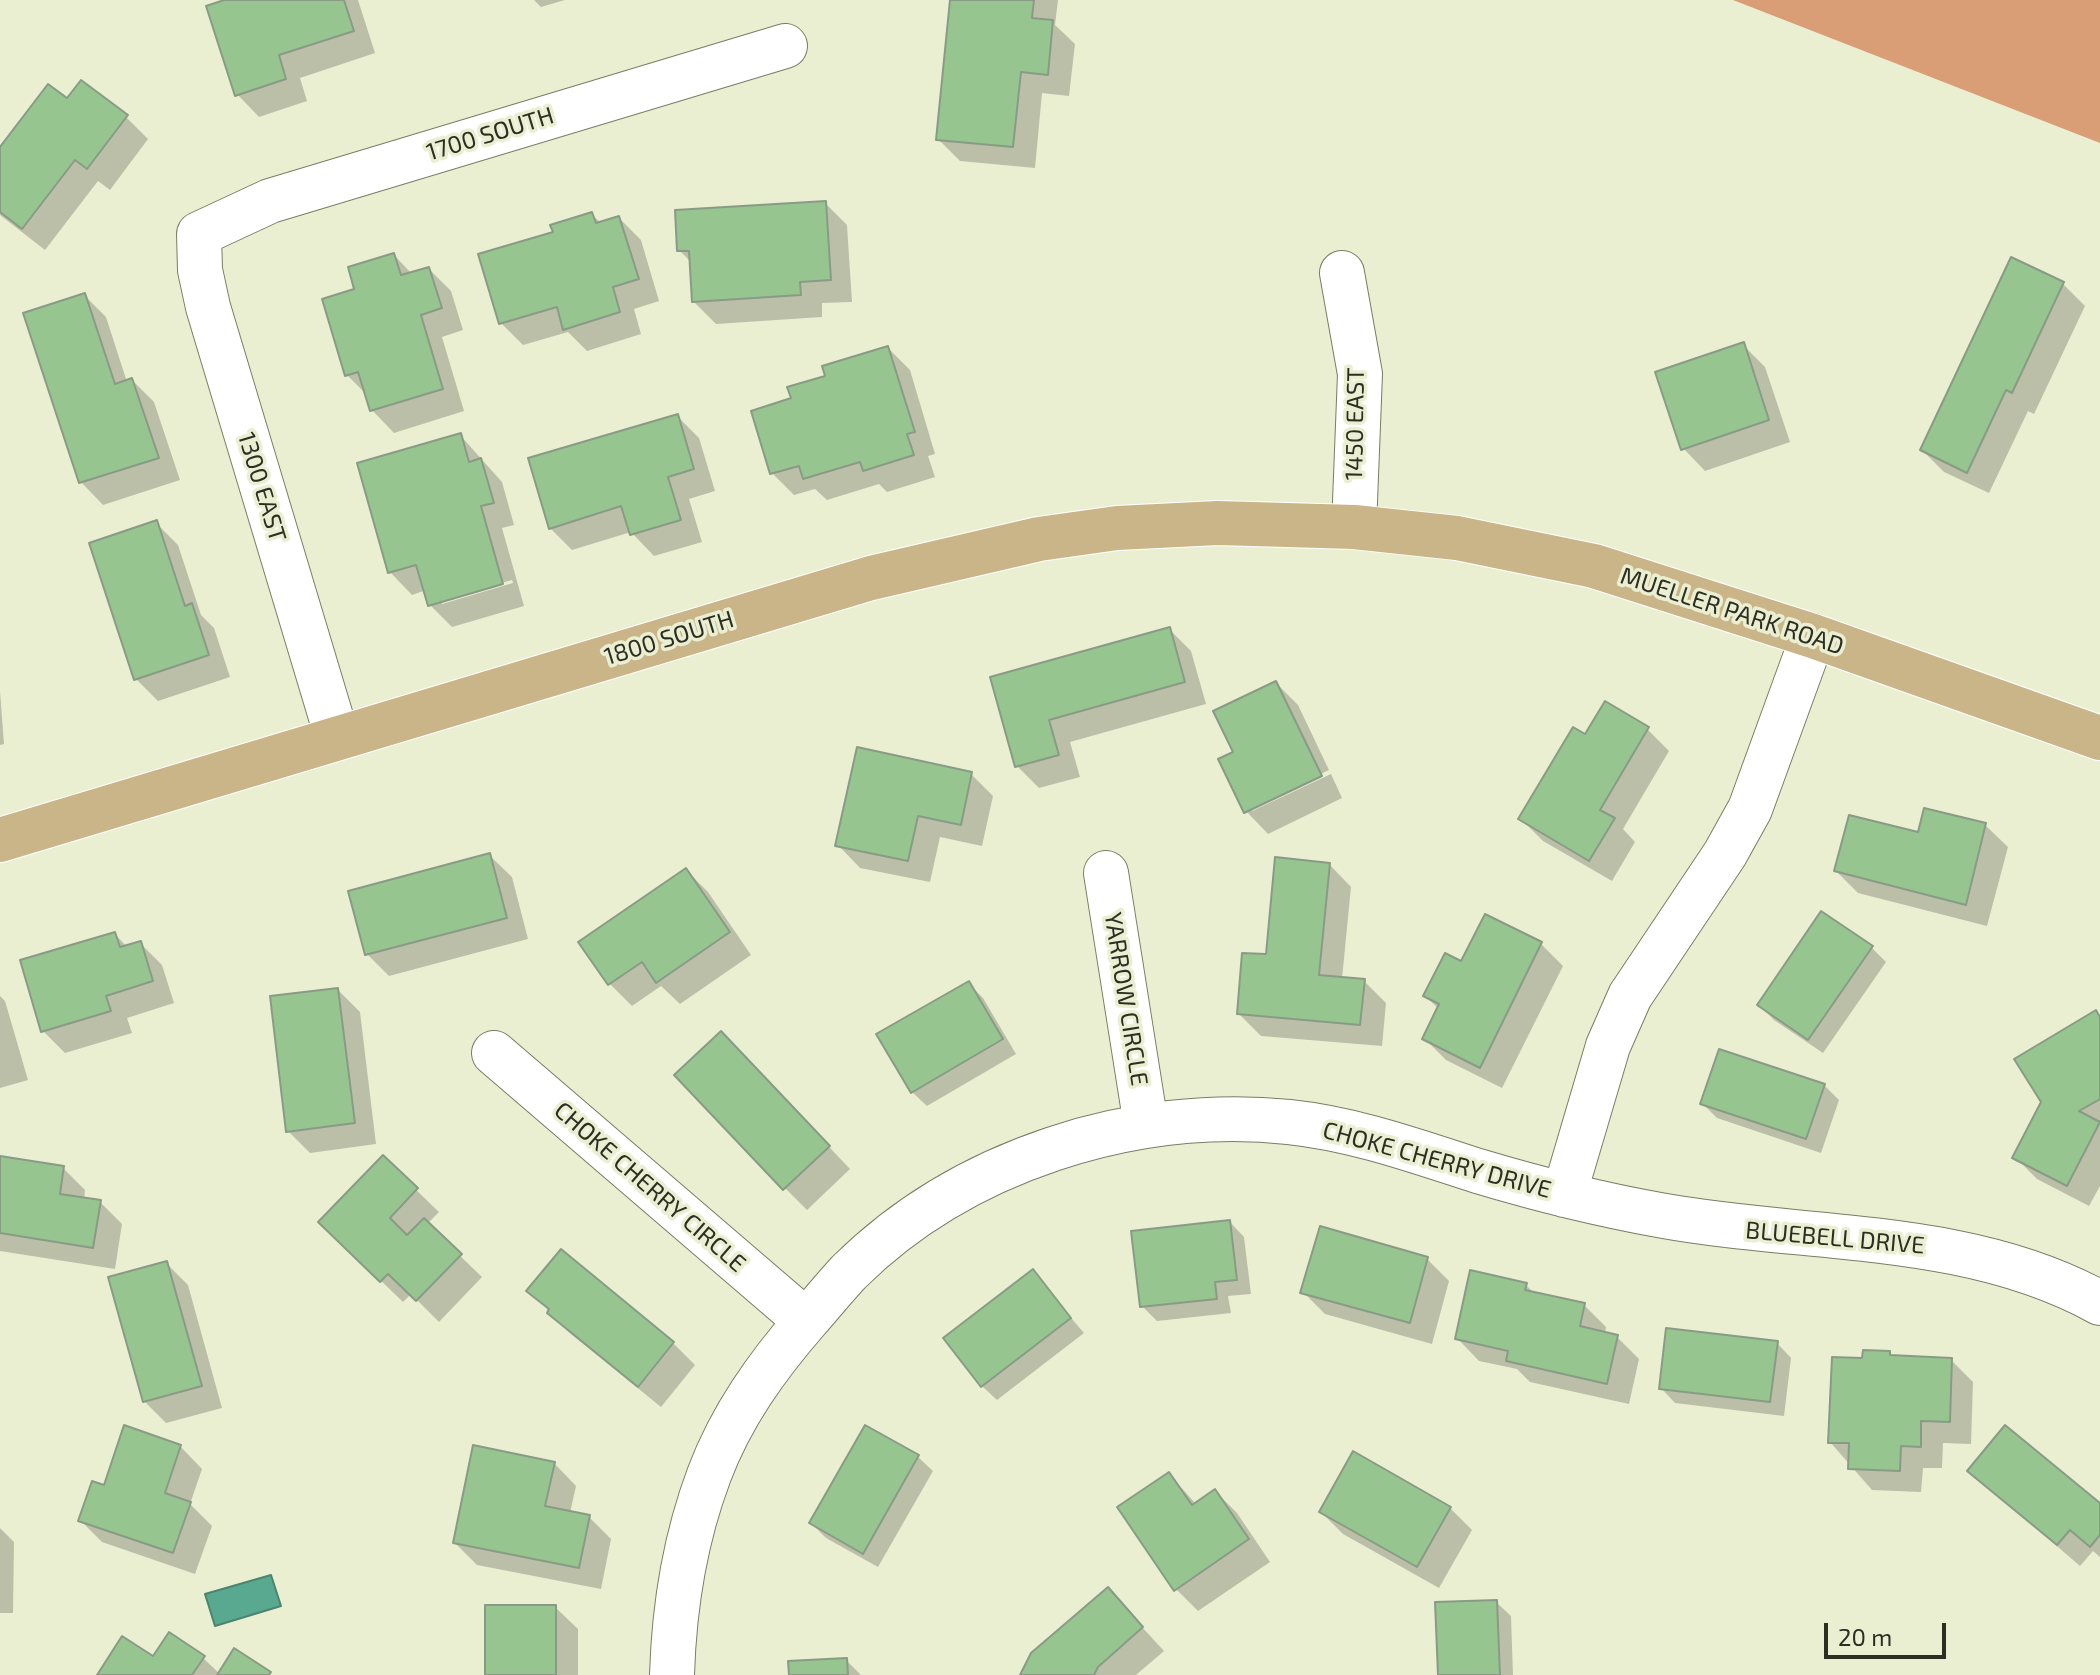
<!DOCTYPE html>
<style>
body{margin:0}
#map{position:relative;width:2100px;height:1675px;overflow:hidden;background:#ebefd2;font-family:"Exo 2",sans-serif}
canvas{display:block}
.scale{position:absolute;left:1824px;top:1623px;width:122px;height:36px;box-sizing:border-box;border:4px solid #2d2e23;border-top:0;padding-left:10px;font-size:24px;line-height:28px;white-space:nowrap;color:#2d2e23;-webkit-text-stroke:6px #ebefd2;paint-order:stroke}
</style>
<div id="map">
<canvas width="2100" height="1675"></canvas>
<div class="scale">20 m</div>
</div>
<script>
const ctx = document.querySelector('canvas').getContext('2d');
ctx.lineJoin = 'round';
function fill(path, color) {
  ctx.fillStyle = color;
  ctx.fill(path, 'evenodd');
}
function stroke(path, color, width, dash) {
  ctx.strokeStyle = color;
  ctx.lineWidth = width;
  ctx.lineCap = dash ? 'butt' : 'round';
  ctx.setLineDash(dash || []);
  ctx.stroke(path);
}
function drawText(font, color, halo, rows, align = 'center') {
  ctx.font = font + ' "Exo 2",sans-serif';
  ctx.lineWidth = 7;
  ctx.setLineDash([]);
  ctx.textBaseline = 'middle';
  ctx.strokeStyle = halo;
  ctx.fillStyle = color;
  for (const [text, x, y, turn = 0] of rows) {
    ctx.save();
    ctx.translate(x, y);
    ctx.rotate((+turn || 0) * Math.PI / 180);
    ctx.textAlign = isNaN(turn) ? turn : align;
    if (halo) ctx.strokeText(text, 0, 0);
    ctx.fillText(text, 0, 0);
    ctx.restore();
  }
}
fill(new Path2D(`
 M1733 0H2100V143Z`), '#d99e76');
const water = new Path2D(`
 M271 1575 281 1606 215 1626 205 1594Z`);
fill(water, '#58a98f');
stroke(water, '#4b846f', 2);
fill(new Path2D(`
 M230 0H358L375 53 300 78 307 101 259 117 237 94Z
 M534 0H565L541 7Z
 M952 0H1058L1055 25 1075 44 1069 96 1042 93 1035 168 960 161 938 139Z
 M67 101 126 117 148 139 110 190 98 181 45 250 0 215V151Z
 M825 203 847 225 852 302 822 303V317L716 324 694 302 692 263 679 250Z
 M592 215 601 223 619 218 641 240 659 301 634 309 641 334 587 351 568 332 523 345 501 323 555 234Z
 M394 255 412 274 429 269 451 291 463 330 442 337 464 411 394 433 372 410 367 395 347 375 357 290Z
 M2063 284 2085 306 2034 414 2028 411 1989 493 1944 472 1922 450Z
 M84 295 106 317 127 382 132 380 154 402 180 480 103 505 81 482 26 314Z
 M1743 345 1765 367 1790 442 1705 471 1683 448Z
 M888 348 910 370 935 454 928 456 935 477 887 492 879 484 827 500 815 489 794 495 772 473 793 400 827 377Z
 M677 416 699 438 715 491 689 499 702 542 654 556 631 532 572 550 550 528Z
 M460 435 502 482 514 525 502 528 524 606 452 627 430 605 426 590 412 595 390 572 359 464ZM512 580 513 583 442 604V600Z
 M156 523 178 545 201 615 214 628 230 677 158 701 136 679Z
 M1169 629 1191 651 1206 704 1070 742 1080 777 1039 788 1017 766 993 678Z
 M1276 683 1298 705 1329 770 1252 807V811L1331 774 1342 798 1268 834 1246 811 1236 753Z
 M0 691 4 744 0 745Z
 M1647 729 1669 751 1623 829 1635 842 1612 881 1543 841 1521 819 1586 737Z
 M971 774 993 796 982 846 940 837 930 882 860 868 838 845Z
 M1985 825 2008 847 1987 926 1858 893 1836 871 1919 835Z
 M489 855 512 877 528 939 389 976 367 954Z
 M1329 864 1351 887 1342 979 1364 981 1386 1003 1382 1046 1261 1036 1239 1014 1268 957Z
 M686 870 708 892 751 955 680 1004 661 986 632 1006 610 984 581 942Z
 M115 934 127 947 140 943 162 965 174 1003 127 1018 132 1033 65 1053 43 1031Z
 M1541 944 1563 966 1502 1088 1446 1060 1424 1038 1439 1009 1425 996 1462 964Z
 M1871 947 1886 962 1823 1053 1774 1020 1759 1005Z
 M968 983 983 998 1016 1054 927 1106 912 1092Z
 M338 990 360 1012 376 1144 310 1153 288 1131Z
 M0 996 5 1001 28 1080 0 1088Z
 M2096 1013 2100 1017V1186L2089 1206 2037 1179 2015 1157Z
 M743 1056 850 1169 807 1210 785 1188Z
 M1824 1085 1839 1100 1821 1153 1717 1118 1703 1104Z
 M0 1158 63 1168 85 1190 84 1200 100 1202 122 1224 115 1269 0 1251Z
 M383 1158 439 1212 427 1224 482 1277 439 1322 411 1294 403 1302 343 1244Z
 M1230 1222 1244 1237 1251 1294 1228 1296 1231 1313 1157 1321 1142 1306Z
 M1427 1259 1449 1281 1432 1344 1325 1314 1303 1292Z
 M166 1263 188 1285 222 1408 166 1423 144 1401Z
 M1032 1272 1084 1333 997 1400 982 1386Z
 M1526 1285 1535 1294 1584 1305 1606 1327 1605 1334 1617 1337 1639 1359 1629 1404 1530 1382 1517 1369 1479 1361 1457 1338Z
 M529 1290 673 1343 695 1365 661 1407 571 1334Z
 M1777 1343 1791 1358 1784 1416 1675 1403 1661 1388Z
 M1889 1353 1894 1358 1951 1360 1973 1382 1971 1444 1943 1443 1942 1468H1923L1921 1492 1872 1490 1830 1442 1864 1360Z
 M865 1427 918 1457 933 1471 878 1567 826 1538 811 1523Z
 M180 1446 202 1469 190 1504 212 1526 195 1574 102 1542 80 1520 105 1488Z
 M554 1463 576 1486 570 1513 589 1517 611 1539 601 1589 477 1565 455 1543Z
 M1970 1471 2100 1505V1557L2093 1551 2080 1566Z
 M1169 1474 1196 1504 1215 1491 1237 1513 1270 1562 1198 1611 1176 1589Z
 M1450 1508 1472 1530 1439 1588 1343 1534 1321 1512Z
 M0 1528 14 1542 13 1613H0Z
 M1108 1590 1164 1651 1136 1675H1023Z
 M1496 1602 1511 1616 1513 1675H1440Z
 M555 1607 578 1629V1675H487Z
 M235 1651 270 1675H99L154 1659 203 1658 220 1674Z
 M846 1660 861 1675H791Z`), '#0003');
const building = new Path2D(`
 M224 0H344L354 31 279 55 286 79 235 96 206 6Z
 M950 0H1034L1032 18 1053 20 1048 75 1021 72 1013 147 936 140Z
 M81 80 128 115 87 169 75 160 22 229 0 212V147L48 84 67 98Z
 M826 201 831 280 800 282 801 295 692 302 689 251H677L675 210Z
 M592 212 596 223 619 216 639 279 613 287 620 312 563 330 557 307 499 324 478 254 553 232 550 225Z
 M394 253 401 275 429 267 442 308 421 315 443 389 370 411 358 372 345 376 322 299 354 289 348 267Z
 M2011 257 2064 282 2012 393 2006 390 1967 473 1920 450Z
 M85 293 115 384 132 378 159 458 79 483 23 313Z
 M1744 342 1769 420 1681 450 1655 372Z
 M888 346 915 432 907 434 914 455 863 471 860 462 803 479 799 466 770 474 751 411 791 398 787 387 825 376 822 366Z
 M678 414 694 469 668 477 681 520 630 535 621 506 549 529 528 458Z
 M461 433 469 462 481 458 494 503 481 506 503 584 428 606 416 565 388 573 357 463Z
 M157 520 185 606 192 603 209 655 134 680 89 543Z
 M1170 627 1185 682 1049 720 1059 755 1015 767 990 677Z
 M1276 681 1322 776 1244 813 1218 759 1233 752 1213 711Z
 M1605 701 1649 727 1600 810 1615 818 1589 861 1518 819 1573 727 1585 734Z
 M857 747 972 772 961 825 918 816 908 861 835 846Z
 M1924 808 1986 823 1966 905 1834 871 1849 815 1918 832Z
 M490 853 507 918 365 955 348 891Z
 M1275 857 1330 863 1319 975 1365 979 1360 1025 1237 1014 1242 953 1266 954Z
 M686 868 730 932 656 983 642 962 608 985 578 942Z
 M1821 911 1873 946 1808 1040 1757 1005Z
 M1485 914 1542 942 1480 1068 1422 1039 1439 1004 1423 996 1445 953 1461 961Z
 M115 932 120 947 141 941 153 981 106 996 111 1011 41 1032 20 960Z
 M969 981 1003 1039 911 1093 876 1034Z
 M338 988 355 1123 286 1132 270 996Z
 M2096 1010 2100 1017V1099L2079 1111 2100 1122 2067 1186 2012 1158 2041 1102 2014 1059Z
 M721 1031 830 1146 783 1190 674 1075Z
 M1719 1049 1825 1084 1806 1139 1700 1104Z
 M383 1155 418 1188 390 1218 407 1235 424 1218 462 1254 416 1301 388 1274 380 1282 318 1222Z
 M0 1156 64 1166 60 1194 101 1200 93 1248 0 1233Z
 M1230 1220 1237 1280 1215 1282 1217 1299 1140 1307 1131 1231Z
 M1320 1226 1428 1257 1410 1323 1300 1293Z
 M561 1249 674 1342 638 1387 547 1313 549 1309 526 1291Z
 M167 1261 202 1386 143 1402 108 1277Z
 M1033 1269 1071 1318 981 1387 943 1338Z
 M1470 1270 1527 1283 1525 1290 1585 1303 1580 1326 1618 1335 1607 1384 1506 1361 1508 1351 1455 1339Z
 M1666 1328 1778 1341 1770 1402 1659 1389Z
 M1863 1350 1890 1351V1355L1952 1358 1950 1422 1921 1421V1447L1901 1446 1900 1471 1848 1469 1849 1443H1828L1832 1357 1862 1358Z
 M124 1425 181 1445 165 1493 191 1502 173 1553 78 1521 92 1481 104 1485Z
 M865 1425 919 1455 863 1554 809 1523Z
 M2005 1425 2100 1503V1535L2090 1547 2070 1530 2057 1545 1967 1471Z
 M473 1445 555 1462 545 1506 590 1515 579 1568 453 1543Z
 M1353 1451 1451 1507 1417 1567 1319 1512Z
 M1169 1472 1192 1505 1215 1489 1249 1539 1174 1591 1117 1507Z
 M1108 1587 1143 1627 1098 1667 1094 1675H1020L1031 1653Z
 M1497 1600 1500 1675H1438L1435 1602Z
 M485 1605H556V1675H485Z
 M169 1632 205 1656 192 1675H97L122 1636 153 1656Z
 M234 1648 271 1672 269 1675H217Z
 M847 1658 848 1675H789L788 1661Z`);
fill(building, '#96c590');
stroke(building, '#899b86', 2);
const minor = new Path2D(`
 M1342 273 1360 374 1354 527
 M337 737 208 307 200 270 199 234 270 201 785 46
 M1106 873 1146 1125
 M494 1053 806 1321
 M1564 1195 1608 1046 1630 996 1725 854 1750 809 1813 636
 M672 1675C674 1607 685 1539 709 1475 731 1416 767 1366 808 1319 822 1303 835 1287 849 1272 962 1160 1133 1106 1289 1122 1355 1129 1416 1151 1478 1171 1538 1189 1598 1204 1659 1215 1806 1242 1966 1229 2100 1303`);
const major = new Path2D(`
 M0 840 871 578 1039 539 1117 528 1218 523 1354 527 1457 538 1594 566 1813 636 2100 738`);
stroke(minor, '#7a7d64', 46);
stroke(major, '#fff', 46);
stroke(minor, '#fff', 44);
stroke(major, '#cab589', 44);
drawText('24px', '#2d2e23', '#ebefd2', [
 ["1700 SOUTH",490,134,-17],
 ["1450 EAST",1355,424,-89],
 ["1300 EAST",262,487,73],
 ["MUELLER PARK ROAD",1732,611,18],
 ["1800 SOUTH",669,638,-17],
 ["YARROW CIRCLE",1126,999,81],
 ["CHOKE CHERRY DRIVE",1437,1160,15],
 ["CHOKE CHERRY CIRCLE",650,1187,41],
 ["BLUEBELL DRIVE",1835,1238,5]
]);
</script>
